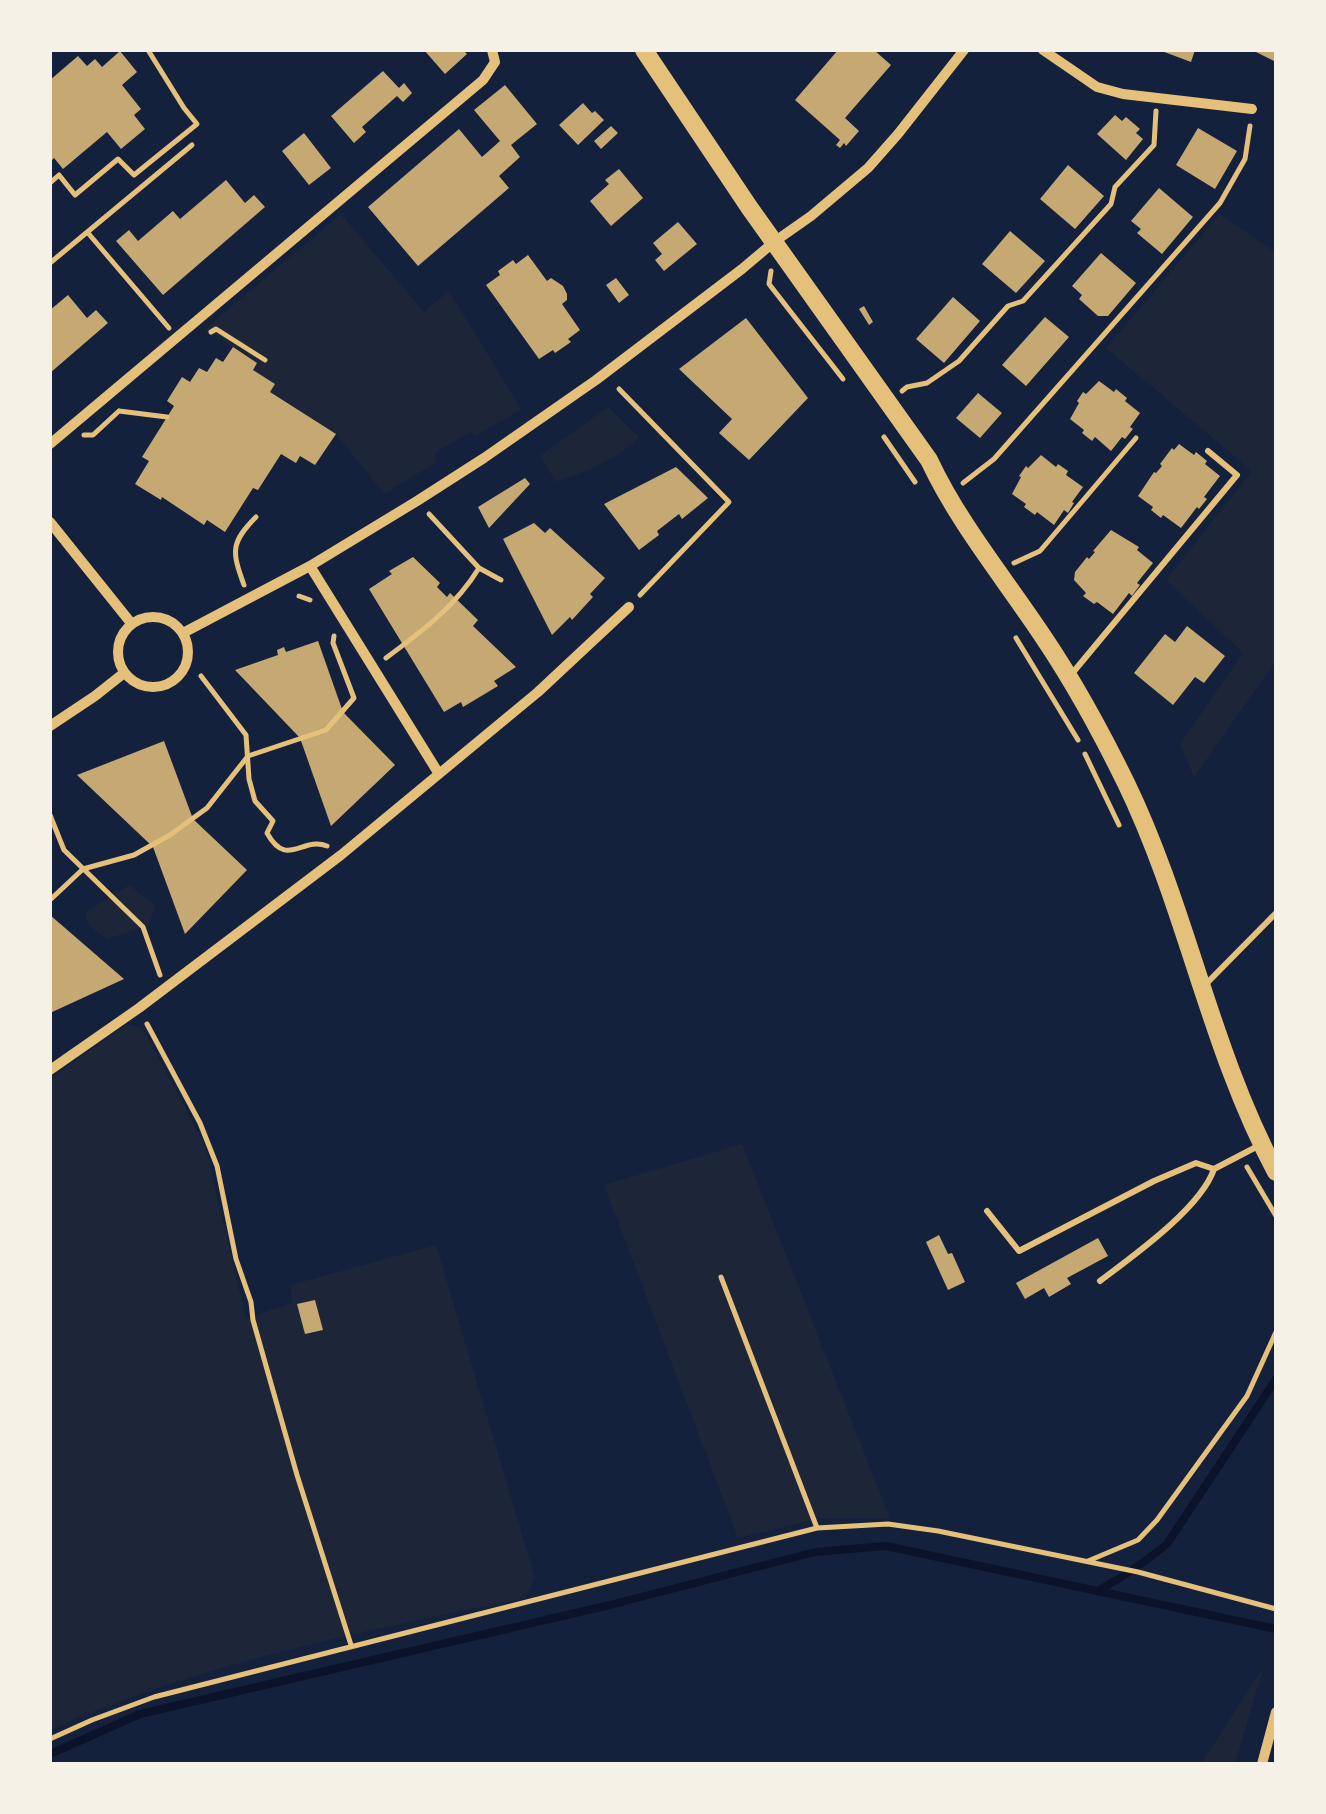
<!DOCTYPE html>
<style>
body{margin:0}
#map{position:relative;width:1326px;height:1814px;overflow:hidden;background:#14213d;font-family:Inter,sans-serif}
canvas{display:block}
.frame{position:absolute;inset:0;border:52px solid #f6f1e7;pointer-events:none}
</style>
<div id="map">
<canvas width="1326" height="1814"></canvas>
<div class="frame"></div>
</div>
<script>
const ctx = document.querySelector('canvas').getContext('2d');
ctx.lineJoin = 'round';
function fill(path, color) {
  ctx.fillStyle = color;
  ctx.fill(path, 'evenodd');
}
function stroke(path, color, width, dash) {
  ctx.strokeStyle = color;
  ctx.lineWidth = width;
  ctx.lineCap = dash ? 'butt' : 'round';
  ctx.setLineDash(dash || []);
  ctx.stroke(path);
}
fill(new Path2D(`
 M341 214 424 312 449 291 521 409 476 436 470 432 435 453V463L384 494 336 434 270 392 253 370 257 363 205 329Z
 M1220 214 1276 253V661L1194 777 1180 744 1243 653 1166 580 1252 471 1106 348Z
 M608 407 639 437C617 461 586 470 556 482L540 456Z
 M129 885 155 905 149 925 107 939C97 931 85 926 86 912Z
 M127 1024 141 1028 147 1036 205 1146 246 1319 292 1303 291 1285 436 1245 535 1578 526 1598C367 1630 199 1663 50 1730V1079Z
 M742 1144 890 1518H821L738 1538 604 1185Z
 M1264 1666 1235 1764H1201Z`), '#1d2539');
stroke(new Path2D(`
 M1099 1590C1124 1577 1145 1562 1167 1544L1276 1379
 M50 1754 140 1714 610 1605 815 1552 886 1546 1276 1629`), '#0b132b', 8);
fill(new Path2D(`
 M424 50H463L467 54 445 74Z
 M838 50H874L891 65 845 118 859 131 846 146 844 143 840 148 836 145 840 140 795 100Z
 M1159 50H1195L1191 62Z
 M1252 50H1276V62Z
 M120 51 137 72 122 85 141 109 134 115 145 129 121 149 107 132 63 169 54 158 50 162V80L78 56 87 66 95 59 102 67Z
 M383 71 399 88 404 83 412 93 403 102 397 96 362 127 366 132 354 143 331 116Z
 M505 85 537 124 511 145 520 157 499 176 509 188 418 266 368 207 459 129 482 157 500 141 474 110Z
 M583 103 592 113 595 111 604 120 578 145 559 125Z
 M1115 115 1122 121 1126 117 1140 129 1136 133 1143 139 1126 160 1097 134Z
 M611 126 618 133 601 149 594 141Z
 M1198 128 1237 151 1215 189 1176 165Z
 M304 133 331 168 309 185 282 151Z
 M1068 165 1104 196 1075 229 1040 199Z
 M619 169 643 198 611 226 590 201 609 184 605 180Z
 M226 180 245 203 254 195 265 207 163 295 116 241 129 230 138 241 173 211 180 219Z
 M1159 188 1193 217 1162 254 1137 233 1141 229 1131 221Z
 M678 222 697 244 664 271 655 260 662 254 653 243Z
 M1010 231 1045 261 1016 293 982 264Z
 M1101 253 1136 283 1108 316H1098L1079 299 1082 295 1072 286Z
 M528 255 547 281 551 278 563 286 567 294V300L562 304 580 330 568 339 571 342 555 353 553 350 539 359 486 285 500 275 498 271 513 260 516 264Z
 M616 278 629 295 619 303 606 285Z
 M68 295 87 318 96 310 108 323 50 373V310Z
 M953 297 980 321 944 363 916 339Z
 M864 306 873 322 869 325 859 309Z
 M1045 317 1069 337 1026 386 1002 365Z
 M746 318 808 398 749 460 719 433 732 419 679 369Z
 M233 347 257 363 253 370 275 384 270 392 336 434 315 465 300 456 296 463 281 454 258 490 253 488 225 532 207 520 204 525 162 497 161 500 135 484 149 461 142 457 174 406 167 401 182 377 190 382 199 368 207 372 216 358 223 362Z
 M1099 381 1114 392 1116 389 1127 398 1125 401 1140 413 1130 427 1133 429 1125 439 1122 437 1111 451 1095 437 1092 441 1082 433 1084 430 1070 419 1079 403 1077 401 1083 392 1086 394Z
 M978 393 1002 413 980 438 956 418Z
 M1179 444 1194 455 1196 452 1207 461 1205 464 1220 476 1204 497 1207 499 1199 509 1197 507 1181 528 1163 515 1161 518 1151 510 1153 507 1138 496 1154 472 1156 473 1162 466 1160 464 1172 448 1174 450Z
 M1041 455 1056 467 1058 464 1068 471 1066 475 1083 487 1072 502 1074 503 1068 513 1064 510 1054 525 1037 512 1035 515 1024 507 1026 504 1012 494 1021 477 1019 476 1026 466 1028 468Z
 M676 467 708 498 682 519 679 514 657 531 659 535 639 550 604 504Z
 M525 478 530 484 489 528 478 507Z
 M534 523 545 533 550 528 605 578 590 594 593 597 572 620 570 617 552 635 503 539Z
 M1111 530 1139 547 1137 550 1153 563 1137 583 1140 585 1132 596 1129 593 1113 614 1097 602 1094 604 1083 596 1086 593 1074 580 1075 572 1087 557 1089 559 1095 552 1093 551Z
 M413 557 440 583 437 587 447 597 450 593 478 620 473 626 516 667 494 681 498 686 463 707 461 702 444 712 369 589 392 574 389 571Z
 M1187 626 1225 656 1204 683 1195 677 1173 705 1134 673 1165 634 1175 642Z
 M318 641 343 712 395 765 331 826 300 738 235 670 278 655 277 650 284 647 286 652Z
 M164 741 193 819 247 870 185 934 153 847 77 775Z
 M50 915 124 979 50 1013Z
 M939 1235 948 1254 952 1253 965 1282 948 1290 926 1242Z
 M1098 1238 1108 1256 1067 1278 1071 1284 1049 1297 1044 1288 1025 1299 1016 1283Z
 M315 1300 323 1330 305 1334 297 1304Z`), '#c6a872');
stroke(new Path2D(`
 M50 183 59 175 75 195 118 159 134 175 197 124 184 108 148 50
 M88 233 169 328
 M50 263 192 145
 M771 271 769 284 843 379
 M211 332 216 329 265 360
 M619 389 729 502 640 595
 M902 391 907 387 927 383 959 361 1008 306 1023 301 1111 204 1115 187 1154 145 1156 111
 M119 411 167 417
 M84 435H93L119 411
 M884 437 915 482
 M963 483 994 459 1220 203 1245 159 1250 126
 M1014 563 1040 551 1136 438
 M479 568 501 580
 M244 585C232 552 230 543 256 517
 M299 596 310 600
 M1016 638 1078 740
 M386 658C421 632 456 606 479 568L429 514
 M201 676 246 735 249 779 255 801 273 821 267 833C287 869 302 836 327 846
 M1085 754 1119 825
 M50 815 64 850 143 927 160 975
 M50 900 83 869 134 855 170 835 207 808 248 756 326 730 354 698 333 643 334 636
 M147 1024 200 1123 217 1166 236 1259 251 1302 253 1320 297 1475 351 1645
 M1247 1167 1276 1216
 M721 1277 817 1528
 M1088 1561 1138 1540 1157 1520 1247 1396 1276 1332
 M50 1739 92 1720 154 1697 817 1528 888 1524 938 1531 1138 1572 1276 1609`), '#e5c07b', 5);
stroke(new Path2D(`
 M1070 676 1237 475 1208 451
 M1204 986 1276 913
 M987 1211 1019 1251 1154 1181 1196 1163 1214 1169 1260 1145
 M1100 1281C1133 1256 1201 1208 1214 1169`), '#e5c07b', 6);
stroke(new Path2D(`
 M1043 50 1097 87 1123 94 1252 109
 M50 444 483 80 495 62 492 50
 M50 522 131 623
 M310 566 439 774
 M118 652a35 35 0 1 1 70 0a35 35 0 1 1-70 0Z
 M183 633 310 566 417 501 484 458 596 380 742 269 774 242 811 216 868 168 898 134 964 50
 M50 726 95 696 124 673
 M50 1070 139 1008 341 855 538 692 629 607
 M1262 1764 1276 1712`), '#e5c07b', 10);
stroke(new Path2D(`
 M644 50 749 207 929 460C959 524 1005 579 1044 638 1075 684 1102 734 1126 783 1187 909 1210 1049 1276 1172`), '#e5c07b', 18);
</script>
